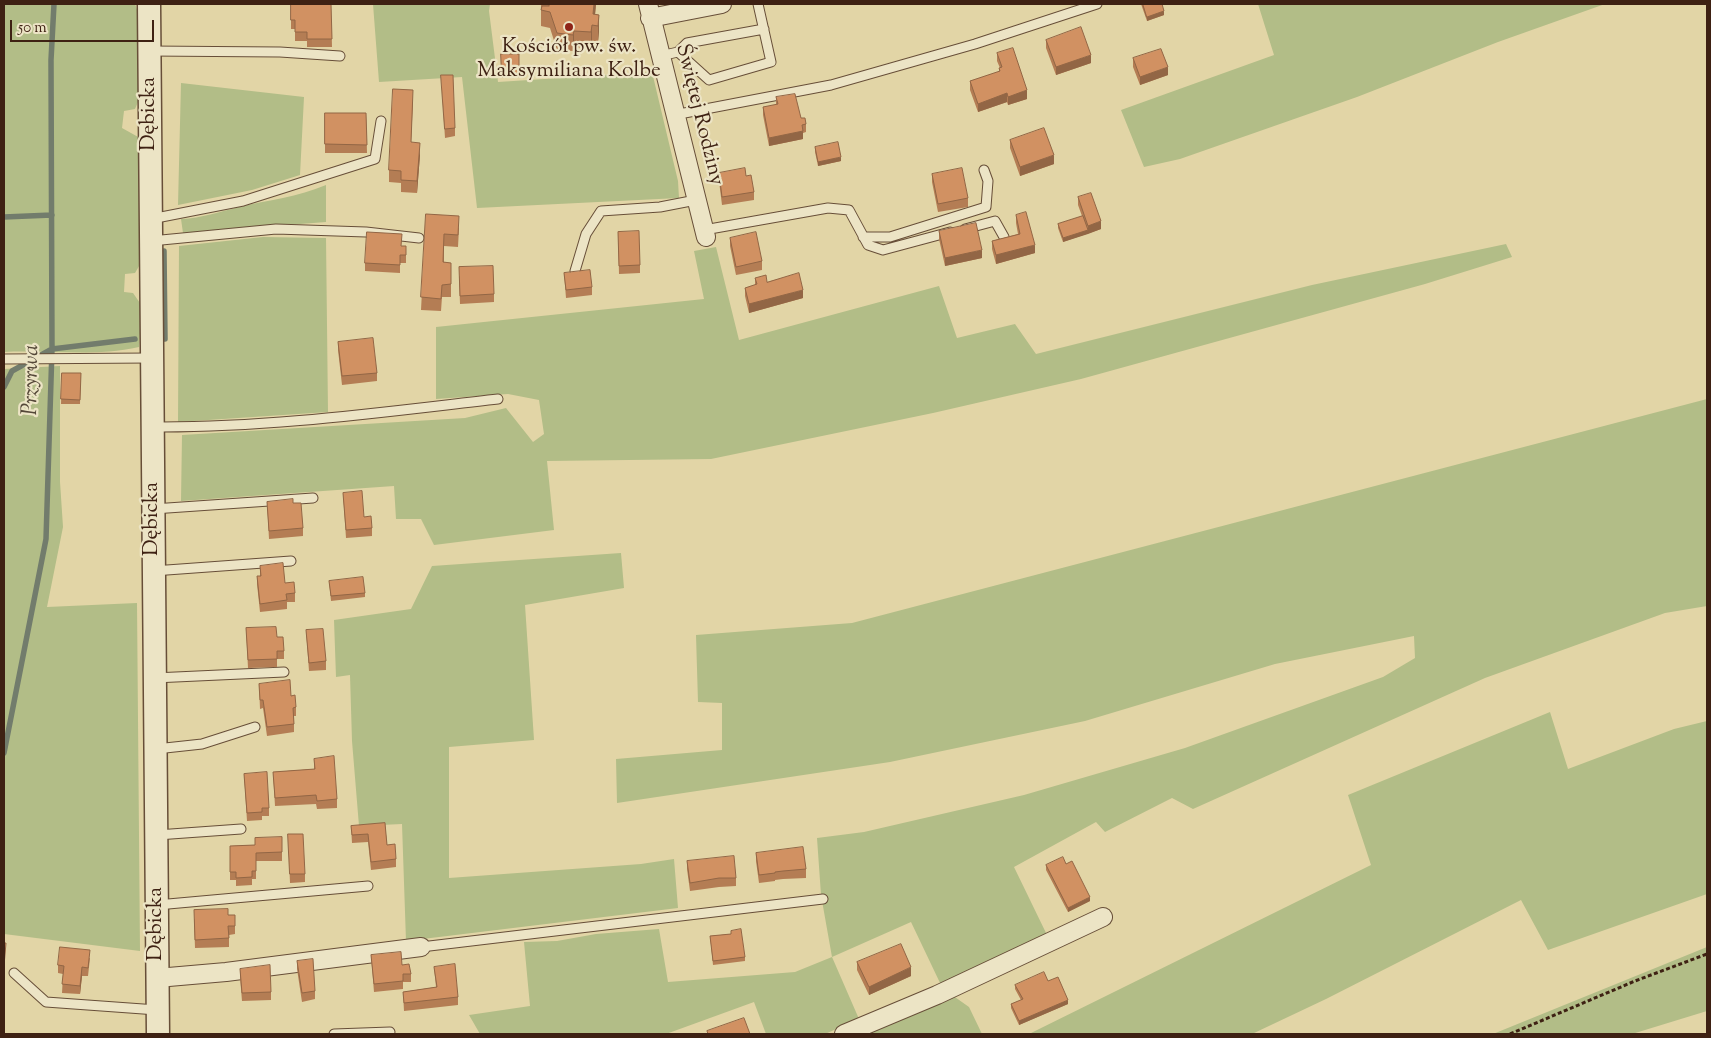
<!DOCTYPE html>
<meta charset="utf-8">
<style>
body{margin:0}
#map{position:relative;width:1711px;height:1038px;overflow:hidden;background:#e2d5a6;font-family:"Sorts Mill Goudy",serif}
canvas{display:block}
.frame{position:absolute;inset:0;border:5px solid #3e2113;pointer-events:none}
.scale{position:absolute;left:10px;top:20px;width:144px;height:22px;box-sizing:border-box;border:2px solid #3e2113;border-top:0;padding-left:6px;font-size:15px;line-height:18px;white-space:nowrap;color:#3e2113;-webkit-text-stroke:4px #ece4c5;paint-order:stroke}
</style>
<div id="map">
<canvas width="1711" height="1038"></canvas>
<div class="frame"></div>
<div class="scale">50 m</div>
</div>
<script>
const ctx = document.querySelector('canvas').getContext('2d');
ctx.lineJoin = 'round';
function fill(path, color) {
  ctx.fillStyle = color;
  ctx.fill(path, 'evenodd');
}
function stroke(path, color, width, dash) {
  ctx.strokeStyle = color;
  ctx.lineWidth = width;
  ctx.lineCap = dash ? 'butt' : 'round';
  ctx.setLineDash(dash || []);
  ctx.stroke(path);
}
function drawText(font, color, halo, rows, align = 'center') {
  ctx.font = font + ' "Sorts Mill Goudy",serif';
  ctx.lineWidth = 4.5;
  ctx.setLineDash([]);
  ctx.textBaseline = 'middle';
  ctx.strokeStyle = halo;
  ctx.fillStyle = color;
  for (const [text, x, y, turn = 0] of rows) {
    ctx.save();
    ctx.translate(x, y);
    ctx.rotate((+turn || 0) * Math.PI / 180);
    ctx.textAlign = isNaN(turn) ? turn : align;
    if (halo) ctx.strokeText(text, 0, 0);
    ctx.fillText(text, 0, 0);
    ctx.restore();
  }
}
fill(new Path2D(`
 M4 4H135L139 15 138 102 135 109 124 111 122 128 140 138 142 261 135 273 125 274 124 292 133 293 142 306 139 347C95 357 48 350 4 352Z
 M373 4H490L489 11 498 82 652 72 678 181 679 198 477 208 462 77 379 82Z
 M1258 4H1605L1498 42 1357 97 1180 159 1144 167 1121 110 1274 55Z
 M181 83 304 97 300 175 252 190 178 205Z
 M326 185V222L183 233 181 219C202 218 219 212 239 207 268 200 298 197 326 185Z
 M263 237 326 238 328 412 178 422 179 246Z
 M1506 244 1512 257 1425 284 1081 379 933 413 711 459 547 461 554 530 434 545 421 519H396L394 486 181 501 182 435 465 418 506 408 533 442 544 434 539 400 508 394 436 399V327L704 299 694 251 716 247 739 340 939 286 957 338 1015 324 1036 354 1312 285Z
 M60 366V482L63 527 47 607 137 603 140 951 4 934V369Z
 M1707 399V606L1665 613 1485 678 1193 809 1172 798 1105 832 1096 822 1014 867 1047 935 941 985 911 922 832 957 859 1019 825 1034H766L754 1002 666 1034H480L469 1015 530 1006 524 942 557 941 596 934 659 929 668 982 795 972 832 957 821 895 817 838 864 832 1024 795 1185 748 1383 677 1415 658 1414 636 1275 664 1085 721 890 762 617 803 616 759 722 750V703L698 702 696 635 852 623Z
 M621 553 624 588 525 605 534 740 449 747V878L641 864 674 859 678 908 406 941 402 824 359 826 352 741 350 675 336 677 334 620 411 609 432 566Z
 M1550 712 1568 769 1674 729 1707 721V894L1548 950 1521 900 1326 999 1252 1034H1029L1371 865 1348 795Z
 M1707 947V1011L1632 1034H1493Z
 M952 995 969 1007 982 1034H864Z`), '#b2bd87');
stroke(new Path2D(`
 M4 217 52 215
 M163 339H165L164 251
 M4 387 12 371 52 349 135 339
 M4 753 46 539 52 349 51 60 54 4`), '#727c6c', 5.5);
const service = new Path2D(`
 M149 51 280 52 340 56
 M678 52 687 43 764 29
 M660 56 678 52 709 80 771 62 758 4
 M674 115 831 85 975 44 1097 4
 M151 219 243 201 375 159 381 121
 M965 229 995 221 1004 237
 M704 230 828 208 849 210 868 245 883 250 950 232
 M863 237H890L986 207 988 181 984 170
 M151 241 276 229 366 232 419 238
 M575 271 586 234 601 211 660 207 696 200
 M4 359 151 358
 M152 427C268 428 383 412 498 399
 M153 509 313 498
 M153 571 291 561
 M154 678 284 672
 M156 749 202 744 255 727
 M157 835 241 829
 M157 905 368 886
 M421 947 823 899
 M14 973 46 1002 157 1010
 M334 1034 390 1032`);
const minor = new Path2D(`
 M648 4 706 237
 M650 18 722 4
 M157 978 226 972 421 947
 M844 1034 937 995 1103 917`);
const tertiary = new Path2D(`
 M149 4 158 1034`);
stroke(service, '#674e38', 11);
stroke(minor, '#674e38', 20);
stroke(tertiary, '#674e38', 25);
stroke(new Path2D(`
 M1510 1034 1635 981 1707 954`), '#3e2113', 3, [4, 2.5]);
stroke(service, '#ece4c5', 9);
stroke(minor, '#ece4c5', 18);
stroke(tertiary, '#ece4c5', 22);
fill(new Path2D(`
 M291 4H331L332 47H307V41H295V29H291Z
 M541 4H596L595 14 599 15V31L598 42H592L591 49 574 47 573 51 557 50 550 28 541 26Z
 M1141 4H1162L1164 15 1147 21Z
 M1046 40 1091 63 1056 75 1046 48Z
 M997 53 1027 99 1008 105 1007 102 978 112 970 90V81L999 72V68H1000L997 61Z
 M501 54H519V78H502Z
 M1133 58 1168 75 1140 85 1133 67Z
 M441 75 455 128V136L445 138Z
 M776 97 806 124V132L803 133V139L769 146 763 115V107L776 105Z
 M413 102 411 142 420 155 417 193 401 192V183L389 182V170Z
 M325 113H366L367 153H325Z
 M1010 140 1054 164 1020 176 1010 148Z
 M815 147 841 161 818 166 815 152Z
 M719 173 746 176 754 192V200L722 205 719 181Z
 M932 174 968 198V207L938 212 932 182Z
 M1078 197 1101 229 1063 242 1058 228V224L1082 216 1078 205Z
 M426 214 459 228 458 247 444 246V262L451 263V297H442L441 311 421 310Z
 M1016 215 1035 253 996 264 992 249V241L1018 234 1016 223Z
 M939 231 982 258 945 266 939 239Z
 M618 232 640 265V273L619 274Z
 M730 238 762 261V270L736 275 730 246Z
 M401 246H406V263H400V273L365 271V263Z
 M564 273 592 287V295L566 298Z
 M459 276 494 294V302L460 304Z
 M755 278 767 282 803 298 749 313 745 296V288L755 285Z
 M338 342 377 373V381L342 385 338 350Z
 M62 373H81L80 404H61Z
 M343 493 372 528V536L346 538Z
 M267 502 293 503 303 528V536L269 539Z
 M260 566 285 583 295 593V602H287V609L260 612 257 584V576H260Z
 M329 581 365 593V597L331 601Z
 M246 628 277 637 284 651V659H277V667L248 668Z
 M306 630 326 661V670L309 671Z
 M259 684 291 696 296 707V716H294V732L267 736 263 708 260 709Z
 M314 759 337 799V808L317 809 316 804 275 806 273 772 314 769Z
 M244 774 269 808V816H262V820L247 821Z
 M385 823 387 845 396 859V867L371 870 368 842 352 843 351 826Z
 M288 834 305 874V882L290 883Z
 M282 837V861H256V879H252V885L236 886V880H230V846L255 845Z
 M756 853 806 869V878L783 879 775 880V881L759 883 756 861Z
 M687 861 736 878V886L719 887 690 891 687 869Z
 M1066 864 1090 901 1068 912 1046 870V865Z
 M228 915H235V934L229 935V947L195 948 194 919Z
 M731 934 745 957V961L713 965 710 936Z
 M371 955 402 965 411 974V982H403V989L374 992Z
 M90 958 88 976H82L80 994 62 993 63 974 58 973V965Z
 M297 961 315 991V999L302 1002 297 969Z
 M857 962 911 976 869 995 857 970Z
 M434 967 458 997V1005L404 1011 403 992 436 987Z
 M240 969 271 992V1000L242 1001 240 977Z
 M1015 985 1068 1004 1019 1025 1011 1008V1004L1021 1000 1015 989Z`), '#b47d54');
fill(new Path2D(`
 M594 4H596L594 26 593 14Z
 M1164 11V15L1147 21V17Z
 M599 15V31L598 42V26Z
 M592 25V42L591 49V32Z
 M574 31V47L573 51V35Z
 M1091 55V63L1056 75V67Z
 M1168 67V75L1140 85V77Z
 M1027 90V99L1008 105V97Z
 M1007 93V102L978 112V104Z
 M803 131V139L769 146V138Z
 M420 143V155L417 193V181Z
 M1054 155V164L1020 176V167Z
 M841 157V161L818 166V162Z
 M1101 221V229L1088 234V226Z
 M1088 230V234L1063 242V238Z
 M1035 245V253L996 264V255Z
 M982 250V258L945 266V258Z
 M803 290V298L749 313V304Z
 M1090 897V901L1068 912V908Z
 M82 967V976L80 994V986Z
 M911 967V976L869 995V987Z
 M1068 1000V1004L1019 1025V1021Z`), '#926645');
const building = new Path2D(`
 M291 4H331L332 39H307V32H295V20H291Z
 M548 4H594L593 14 599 15 598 26 592 25 591 32 574 31 573 35 557 33 550 12 541 10 542 6H549Z
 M1143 4H1162L1164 11 1147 17Z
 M1081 27 1091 55 1056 67 1046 40Z
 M1013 48 1027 90 1008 97 1007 93 978 104 970 81 1000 71 999 68 1002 67 997 53Z
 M1161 49 1168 67 1140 77 1133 58Z
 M501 54H519V74H502Z
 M441 75H453L455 128 445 129Z
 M393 89 413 90 411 142 420 143 417 181 401 180V171L389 170Z
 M795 94 801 118H805L806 124 802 125 803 131 769 138 763 107 778 104 776 97Z
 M325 113H366L367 145 325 144Z
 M1044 128 1054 155 1020 167 1010 140Z
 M838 142 841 157 818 162 815 147Z
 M745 168 746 176 751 175 754 192 722 197 719 173Z
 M962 168 968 198 938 204 932 174Z
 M1091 193 1101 221 1088 226 1078 197Z
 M1026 212 1035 245 996 255 992 241 1020 234 1016 215Z
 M426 214 459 216 458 235 444 234 443 262 451 263V284L442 285 441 299 421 297Z
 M1083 216 1088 230 1063 238 1058 224Z
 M976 223 982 250 945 258 939 231Z
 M639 231 640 265 619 266 618 232Z
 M367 232 402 234 401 246H406V255H400V265L365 263Z
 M756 232 762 261 736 267 730 238Z
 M493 266 494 294 460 296 459 267Z
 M590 270 592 287 566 290 564 273Z
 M799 273 803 290 749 304 745 288 757 284 755 278 766 275 767 282Z
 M373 338 377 373 342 376 338 342Z
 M62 373H81L80 400 61 399Z
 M362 491 364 517 371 516 372 528 346 530 343 493Z
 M293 499V503H301L303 528 269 531 267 502Z
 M283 563 285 583 294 582 295 593 286 594 287 600 260 604 257 576H261L260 566Z
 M363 577 365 593 331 596 329 581Z
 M276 627 277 637H283L284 651H277V659L248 660 246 628Z
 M323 629 326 661 309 663 306 630Z
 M290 680 291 696 295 695 296 707 293 708 294 724 267 727 263 700H260L259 684Z
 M334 756 337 799 317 801 316 795 275 798 273 772 315 769 314 759Z
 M267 772 269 808H262V812L247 813 244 774Z
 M385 823 387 845 395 844 396 859 371 862 368 834 352 835 351 826Z
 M288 834H303L305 874H290Z
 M282 837V852L256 853V871H252V877L236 878V872H230V846L255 845V838Z
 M803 847 806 869 783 871 775 872V873L759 875 756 853Z
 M734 856 736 878H719L690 883 687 861Z
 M1063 857 1066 864 1072 861 1090 897 1068 908 1046 865Z
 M228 909V915H235V926H228L229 938 195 940 194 910Z
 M741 929 745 957 713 961 710 936 731 934V931Z
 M4 943H6L4 966Z
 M901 944 911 967 869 987 857 962Z
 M60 947 90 950 88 968 82 967 80 986 62 984 64 966 58 965Z
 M401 952 402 965 409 964 411 974H403V981L374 984 371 955Z
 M313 959 315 991 302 993 297 961Z
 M455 964 458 997 404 1003 403 992 437 987 434 967Z
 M270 965 271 992 242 993 240 969Z
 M1044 972 1048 981 1058 977 1068 1000 1019 1021 1011 1004 1023 999 1015 985Z
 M744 1018 750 1034H708L707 1031Z`);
fill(building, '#d19162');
stroke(building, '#926645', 1);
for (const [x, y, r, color] of [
 [569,27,5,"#8f2418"]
]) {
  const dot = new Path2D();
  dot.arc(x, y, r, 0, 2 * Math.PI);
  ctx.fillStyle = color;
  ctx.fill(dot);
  stroke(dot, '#ece4c5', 2);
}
drawText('21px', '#3e2113', '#ece4c5', [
 ["Kościół pw. św.",569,48],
 ["Maksymiliana Kolbe",569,72]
]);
drawText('21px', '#3e2113', '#ece4c5', [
 ["Dębicka",150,114,-90],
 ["Świętej Rodziny",698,115,76],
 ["Dębicka",153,519,-90],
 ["Dębicka",157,924,-90]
]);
drawText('italic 22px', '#544738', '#ece4c5', [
 ["Przyrwa",33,380,-89]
]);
</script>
